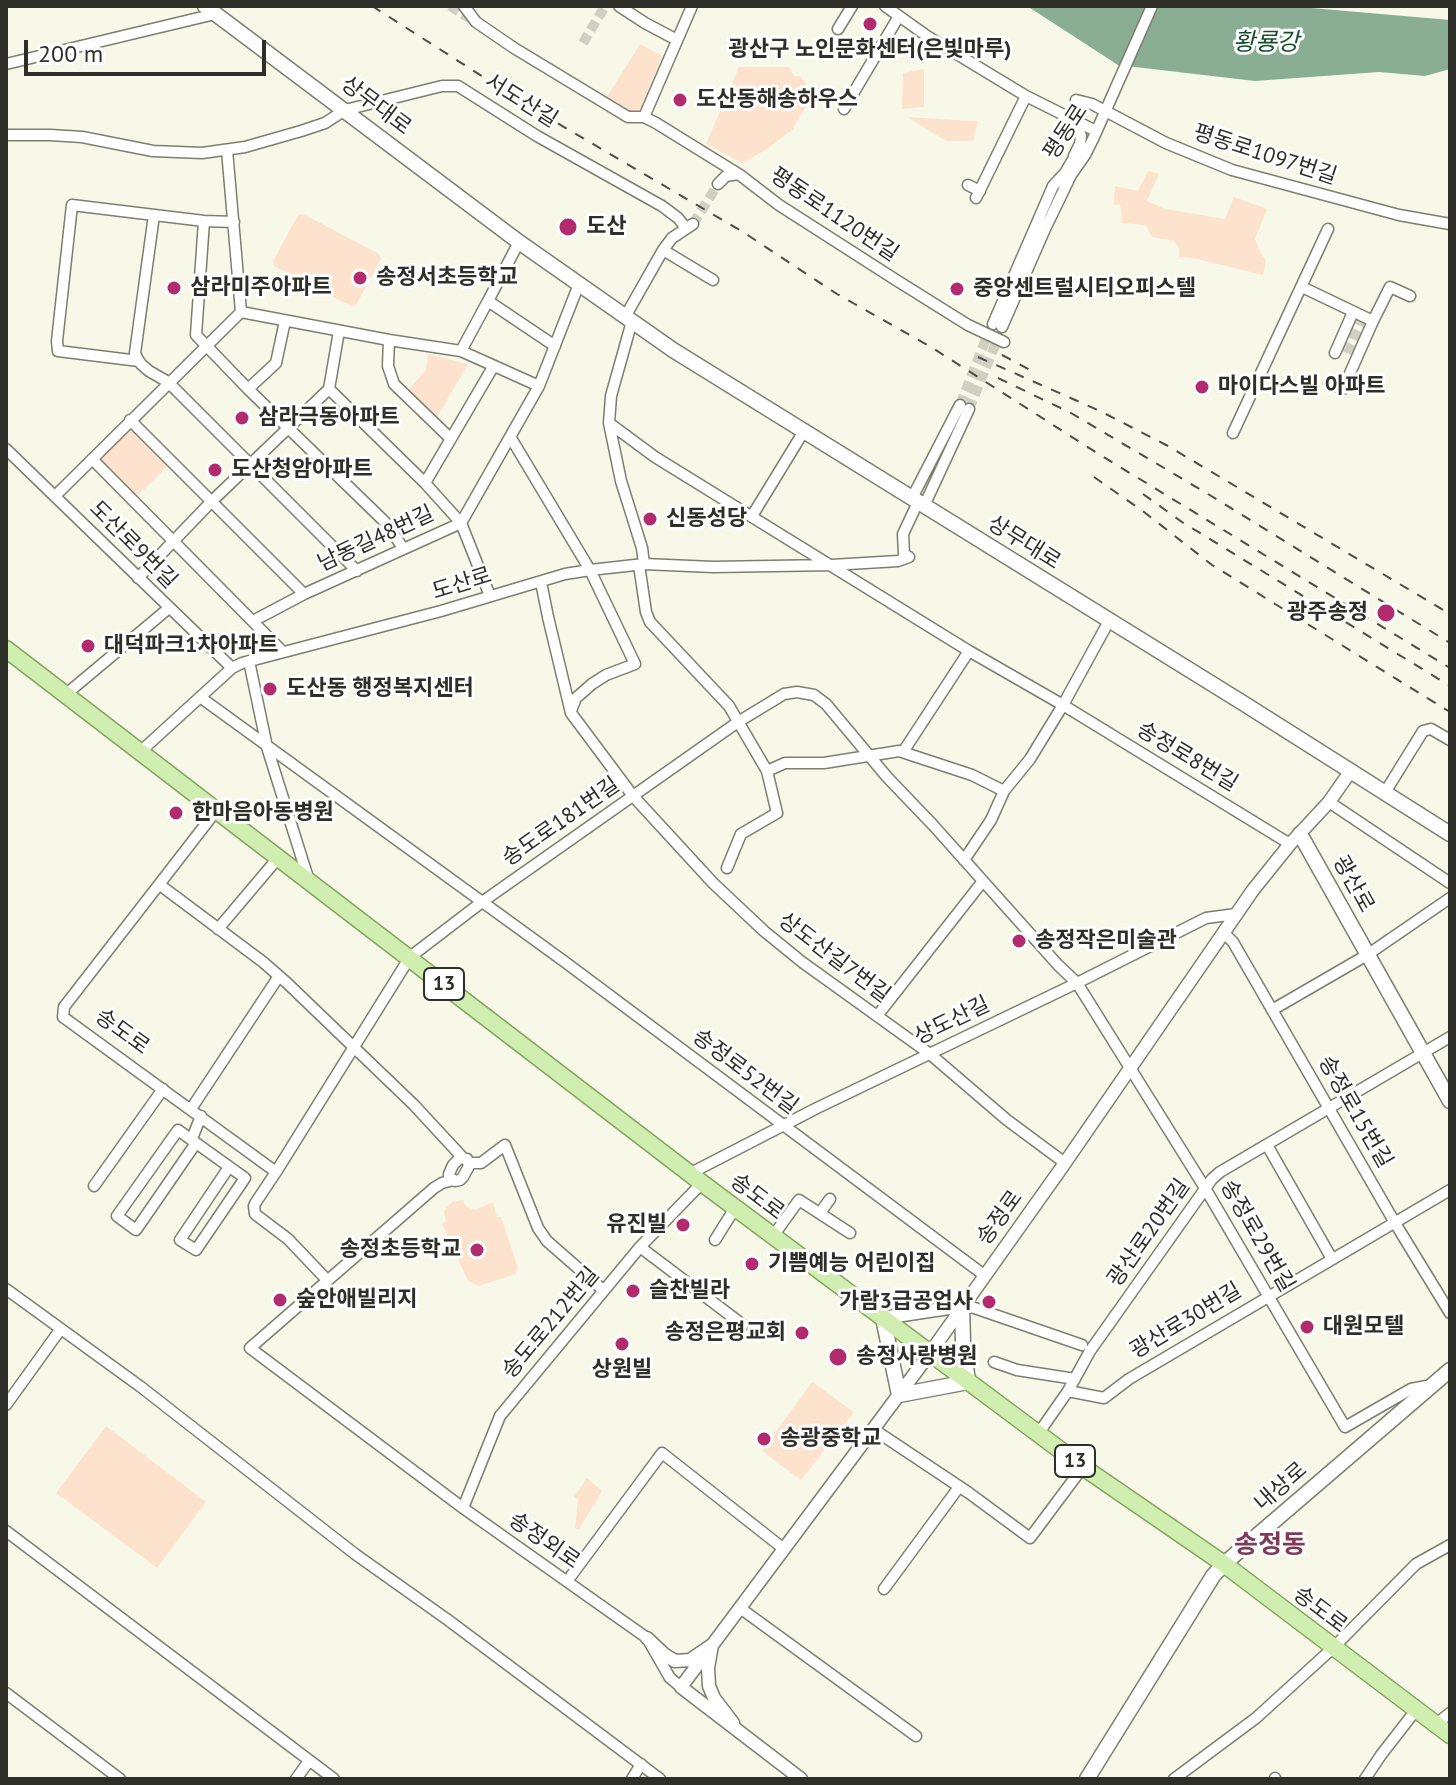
<!DOCTYPE html>
<html>
<head>
<meta charset="utf-8">
<style>
  body { margin:0 }
  #map { position:relative; width:1456px; height:1785px; overflow:hidden; background:#f7f8e8; font-family:"PT Sans",sans-serif }
  canvas { display:block }
  .frame { position:absolute; inset:0; border:8px solid #2f2f2a; pointer-events:none }
  .scale { position:absolute; left:24px; top:40px; width:242px; height:36px; box-sizing:border-box; border:4px solid #2f2f2a; border-top:0; padding-left:10px; font-size:24px; line-height:28px; white-space:nowrap; color:#2f2f2a; -webkit-text-stroke:6px #fff; paint-order:stroke }
</style>
</head>
<body>
<div id="map">
<canvas width="1456" height="1785"></canvas>
<div class="frame"></div>
<div class="scale">200 m</div>
</div>
<script>
const ctx = document.querySelector('canvas').getContext('2d');
ctx.lineJoin = 'round';
function fillPath(path, color) { ctx.fillStyle = color; ctx.fill(path, 'evenodd'); }
const toPath = rows => new Path2D(rows.map(r => 'M' + r).join(''));
function stroke(path, color, width, dash) { ctx.strokeStyle = color; ctx.lineWidth = width; ctx.lineCap = dash ? 'butt' : 'round'; ctx.setLineDash(dash || []); ctx.stroke(path); }
function write(font, color, halo, rows, align = 'center') {
  ctx.font = font + ' "PT Sans","Noto Sans KR",sans-serif'; ctx.lineWidth = 6; ctx.setLineDash([]); ctx.textBaseline = 'middle'; ctx.strokeStyle = halo; ctx.fillStyle = color; for (const [text, x, y, turn = 0] of rows) {
    ctx.save(); ctx.translate(x, y); ctx.rotate((+turn || 0) * Math.PI / 180); ctx.textAlign = isNaN(turn) ? turn : align; if (halo) ctx.strokeText(text, 0, 0); ctx.fillText(text, 0, 0); ctx.restore();
  }
}
fillPath(toPath([
  [640,44,662,56,639,112,632,114,607,97],
  [739,67,789,67,794,76,800,76,817,99,805,108,792,130,767,149,742,163,706,144],
  [924,69,924,107,902,109,903,73],
  [907,117,955,120,978,121,973,141,946,141],
  [1148,171,1159,174,1147,201,1165,209,1225,219,1234,197,1267,209,1255,239,1261,254,1266,260,1263,275,1193,258,1179,257,1179,248,1174,241,1152,237,1146,225,1122,223,1121,205,1114,205,1115,186,1138,191],
  [303,214,379,254,381,259,356,305,351,306,274,266,273,261,298,215],
  [428,354,468,364,436,419,406,392,426,370],
  [134,427,170,464,135,498,102,464,104,455],
  [463,1200,466,1207,475,1210,493,1202,497,1217,501,1217,518,1268,515,1274,479,1286,468,1281,442,1224,446,1221,444,1211,452,1202],
  [812,1382,854,1412,801,1480,762,1451],
  [106,1426,206,1502,157,1568,56,1493],
  [587,1478,602,1491,579,1529,575,1528,578,1500,574,1497]
]), '#fde3cd');
fillPath(toPath([
  [1027,6,1288,6,1450,20,1450,69,1425,76,1379,72,1255,81,1118,65]
]), '#8aae93');
stroke(toPath([
  [450,6,471,19],
  [583,43,605,6],
  [693,224,718,184],
  [1347,353,1363,317],
  [960,405,990,329],
  [969,409,1000,333]
]), '#cfd0c2', 10, [10, 5]);
const minor = toPath([
  [464,6,476,22,514,48,628,117,644,117,656,123,740,175,779,205,896,280,968,325,1004,342],
  [619,6,645,23,677,40],
  [885,6,927,36,1026,96,1096,131],
  [838,29,852,6],
  [6,64,215,14],
  [1076,100,1092,104,1166,143,1232,170,1399,215,1450,224],
  [844,109,899,16],
  [644,117,692,6],
  [1072,121,1077,125,1081,136,1080,144,1074,156],
  [6,135,50,135,82,137,153,151,202,153,245,147,301,131,325,123,345,110,442,86,458,86,537,136,662,206,678,218,686,228],
  [227,150,241,312],
  [718,184,726,176,738,174],
  [968,185,980,191],
  [976,198,1026,96],
  [154,215,135,353,137,358,141,364,149,371,168,382,357,571],
  [204,221,196,335,248,389,386,523,403,548],
  [519,242,488,301,555,346],
  [663,250,713,280],
  [1302,287,1373,321,1390,287,1410,296],
  [625,317,663,250,672,238,693,224],
  [632,321,611,396,609,423,621,481,642,548,644,564],
  [993,324,1053,186,1065,173,1072,161,1078,159,1080,154],
  [1002,327,1045,229,1071,175,1085,155,1093,139,1152,6],
  [389,340,388,366,394,384,451,439],
  [461,351,488,301],
  [1335,353,1353,312],
  [139,361,58,351,57,341,72,205,204,221,234,222],
  [1329,383,1343,389,1373,321],
  [248,389,276,363,285,321],
  [329,389,339,331],
  [130,420,304,594],
  [609,423,655,457,969,651,1063,705,1109,621],
  [1233,433,1328,229],
  [511,438,590,570,635,664,606,675,592,684,576,698,571,711],
  [6,449,232,668],
  [92,459,283,652],
  [425,483,493,367],
  [55,496,241,312,389,340,461,351,539,386],
  [912,498,960,405],
  [924,506,969,409],
  [752,516,804,431],
  [639,565,646,612,650,622,729,706,767,771,777,813,741,834,727,868],
  [138,578,212,501,329,389,425,483,461,523,490,596],
  [541,582,548,617,571,713,633,796,713,883,764,931,802,962,930,1054,1007,1120,1065,1163],
  [253,621,304,594,461,523,539,386,579,284],
  [249,661,267,747,309,881],
  [65,695,169,608],
  [200,697,565,962,984,1275],
  [140,752,232,668,242,663,441,611,565,574,590,570,644,564,713,567,832,565,898,561,909,557,904,554,903,534,918,502],
  [903,752,969,651],
  [767,771,785,763,824,763,899,751,972,775,1004,791,1030,759,1063,705,1290,844],
  [1384,794,1423,731,1431,729,1450,740],
  [1329,802,1450,883],
  [216,811,64,1007,63,1017,276,1172,410,957,482,902,738,722,784,694,797,692,814,695,826,704,887,777,933,825,1058,965,1077,983,1205,1188,1345,1427,1411,1389,1432,1385],
  [964,860,991,820,1004,791],
  [160,885,263,962,287,983,414,1105,463,1158],
  [218,929,278,858],
  [1224,933,1233,942,1395,1223,1450,1313],
  [1272,1010,1367,955,1450,898],
  [877,1016,983,881],
  [191,1109,279,976],
  [178,1130,196,1143,136,1230,117,1216,178,1130],
  [189,1138,193,1136,201,1116],
  [196,1143,245,1178,196,1250,180,1240,229,1167],
  [1267,1145,1332,1259],
  [460,1158,467,1159,469,1166,463,1177,460,1180,455,1181,449,1177,449,1174,453,1165,460,1158],
  [468,1163,481,1163,505,1145,538,1228,547,1241,603,1290],
  [276,1172,256,1202,254,1206,255,1214,288,1239,327,1280],
  [689,1174,817,1108,1077,983,1206,918,1236,914],
  [453,1180,442,1183,434,1188,250,1348,463,1508,647,1638,670,1678,681,1687],
  [94,1186,163,1089],
  [820,1213,830,1199],
  [773,1236,799,1200,850,1233],
  [715,1240,735,1208],
  [640,1247,743,1325],
  [6,1289,141,1387,355,1554,448,1620,660,1779],
  [963,1304,1082,1345],
  [994,1362,1017,1370,1075,1379],
  [1068,1391,1104,1398,1129,1379,1450,1190],
  [6,1405,60,1330],
  [873,1429,969,1493,1030,1538,1083,1467],
  [1038,1434,1068,1391,1090,1351,1212,1179,1220,1172,1450,1037],
  [463,1508,500,1416,640,1247,702,1183],
  [6,1531,334,1779],
  [571,1576,662,1453,784,1549],
  [884,1589,959,1487],
  [740,1608,916,1736],
  [6,1693,120,1779],
  [1436,1724,1450,1713],
  [296,1779,309,1761],
  [632,1779,641,1764],
  [1174,1779,1256,1718,1334,1647,1416,1564,1450,1545],
  [1275,1779,1275,1778],
  [1365,1779,1381,1755,1416,1710]
]);
const tertiary = toPath([
  [883,1318,962,1306],
  [647,1638,665,1655,675,1661,690,1660,712,1645,708,1668,709,1686,714,1698,733,1723],
  [801,1779,681,1687,930,1353,1060,1170,1253,890,1290,844,1329,802,1350,772]
]);
const secondary = toPath([
  [205,6,519,242,673,350,1243,703,1450,834],
  [1300,834,1450,1101],
  [883,1318,899,1395,968,1382,963,1342,962,1306],
  [1087,1779,1213,1576,1224,1564,1450,1370]
]);
const primary = toPath([
  [6,649,702,1183,1083,1467,1224,1564,1450,1735]
]);
stroke(minor, '#7e7e70', 13);
stroke(tertiary, '#7e7e70', 15);
stroke(secondary, '#7e7e70', 17);
stroke(primary, '#84a35f', 19);
stroke(minor, '#fff', 10);
stroke(tertiary, '#fff', 12);
stroke(secondary, '#fff', 14);
stroke(primary, '#d0eeb0', 16);
stroke(toPath([
  [372,6,535,110,743,232,837,294,931,347,1097,453,1450,668],
  [1002,355,1030,370],
  [978,357,1100,411,1168,446,1450,614],
  [998,378,1071,413,1208,494,1450,643],
  [1094,477,1144,512,1212,565,1450,712],
  [1143,494,1182,522,1450,686]
]), '#4d4d47', 2, [10, 10]);
for (const [x, y, r, color] of [
  [870,24,8,"#b22b6e"],
  [680,100,8,"#b22b6e"],
  [568,227,10,"#b22b6e"],
  [360,278,8,"#b22b6e"],
  [174,288,8,"#b22b6e"],
  [957,289,8,"#b22b6e"],
  [1202,387,8,"#b22b6e"],
  [242,418,8,"#b22b6e"],
  [215,470,8,"#b22b6e"],
  [650,519,8,"#b22b6e"],
  [1386,613,10,"#b22b6e"],
  [88,646,8,"#b22b6e"],
  [270,689,8,"#b22b6e"],
  [176,813,8,"#b22b6e"],
  [1019,941,8,"#b22b6e"],
  [683,1225,8,"#b22b6e"],
  [477,1250,8,"#b22b6e"],
  [752,1264,8,"#b22b6e"],
  [633,1291,8,"#b22b6e"],
  [280,1300,8,"#b22b6e"],
  [989,1302,8,"#b22b6e"],
  [1307,1327,8,"#b22b6e"],
  [802,1333,8,"#b22b6e"],
  [622,1344,8,"#b22b6e"],
  [838,1357,10,"#b22b6e"],
  [764,1439,8,"#b22b6e"]
]) { const dot = new Path2D(); dot.arc(x, y, r, 0, 2 * Math.PI); ctx.fillStyle = color; ctx.fill(dot); stroke(dot, '#fff', 3); }
for (const [x, y, w] of [
  [444,984,40],
  [1075,1461,40]
]) { const box = new Path2D(); box.roundRect(x - w / 2, y - 16, w, 32, 6); ctx.fillStyle = '#fff'; ctx.fill(box); stroke(box, '#2f2f2a', 2); }
write('bold 20px', '#2f2f2a', null, [
  ["13",444,984],
  ["13",1075,1461]
]);
write('bold 22px', '#2f2f2a', '#fff', [
  ["광산구 노인문화센터(은빛마루)",870,50,"center"],
  ["도산동해송하우스",696,100],
  ["도산",586,227],
  ["송정서초등학교",376,278],
  ["삼라미주아파트",190,288],
  ["중앙센트럴시티오피스텔",973,289],
  ["마이다스빌 아파트",1218,387],
  ["삼라극동아파트",258,418],
  ["도산청암아파트",231,470],
  ["신동성당",666,519],
  ["광주송정",1368,613,"right"],
  ["대덕파크1차아파트",104,646],
  ["도산동 행정복지센터",286,689],
  ["한마음아동병원",192,813],
  ["송정작은미술관",1035,941],
  ["유진빌",667,1225,"right"],
  ["송정초등학교",461,1250,"right"],
  ["기쁨예능 어린이집",768,1264],
  ["슬찬빌라",649,1291],
  ["숲안애빌리지",296,1300],
  ["가람3급공업사",973,1302,"right"],
  ["대원모텔",1323,1327],
  ["송정은평교회",786,1333,"right"],
  ["송정사랑병원",856,1357],
  ["상원빌",622,1370,"center"],
  ["송광중학교",780,1439]
], 'left');
write('22px', '#2f2f2a', '#fff', [
  ["서도산길",521,101,32],
  ["상무대로",376,106,37],
  ["평동로",1066,132,-57],
  ["평동로1097번길",1265,155,18],
  ["평동로1120번길",834,215,34],
  ["남동길48번길",376,539,-25],
  ["상무대로",1024,543,32],
  ["도산로9번길",133,545,45],
  ["도산로",462,584,-17],
  ["송정로8번길",1187,757,31],
  ["송도로181번길",561,822,-35],
  ["광산로",1353,884,61],
  ["상도산길7번길",834,958,37],
  ["상도산길",952,1021,-26],
  ["송도로",122,1032,36],
  ["송정로52번길",745,1072,37],
  ["송정로15번길",1355,1112,60],
  ["송도로",757,1197,37],
  ["송정로",1000,1218,-54],
  ["광산로20번길",1149,1233,-55],
  ["송정로29번길",1257,1236,60],
  ["광산로30번길",1186,1321,-31],
  ["송도로212번길",551,1323,-50],
  ["내상로",1281,1487,-41],
  ["송정외로",544,1541,35],
  ["송도로",1320,1610,37]
]);
write('italic 24px', '#164e2b', '#fff', [
  ["황룡강",1266,43]
]);
write('bold 26px', '#7f3b58', '#fff', [
  ["송정동",1270,1546]
]);
</script>
</body>
</html>
